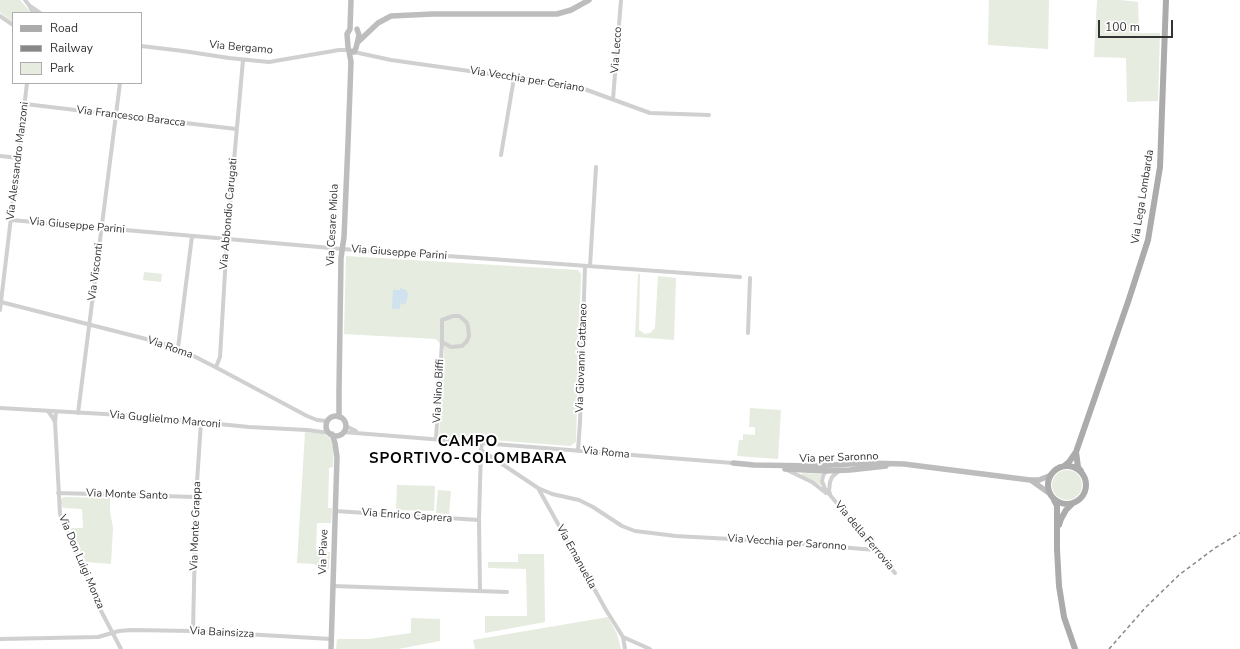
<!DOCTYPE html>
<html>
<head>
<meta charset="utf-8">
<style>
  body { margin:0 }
  #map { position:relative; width:1240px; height:649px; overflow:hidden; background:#fff; font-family:"Nunito Sans",sans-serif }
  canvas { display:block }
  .legend { position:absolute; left:12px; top:12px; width:130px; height:72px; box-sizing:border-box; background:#fff; border:1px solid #adadad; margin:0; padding:5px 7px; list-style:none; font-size:12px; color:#333 }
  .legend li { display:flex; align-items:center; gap:8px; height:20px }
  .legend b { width:20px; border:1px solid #adadad }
  .scale { position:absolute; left:1098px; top:20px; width:75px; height:18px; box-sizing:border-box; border:2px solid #333; border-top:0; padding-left:5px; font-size:12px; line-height:14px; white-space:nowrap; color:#333; -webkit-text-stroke:3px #fff; paint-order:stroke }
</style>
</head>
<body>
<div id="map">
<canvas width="1240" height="649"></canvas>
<ul class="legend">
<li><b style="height:5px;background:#ababab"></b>Road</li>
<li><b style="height:5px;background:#888"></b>Railway</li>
<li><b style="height:11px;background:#e6ecdf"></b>Park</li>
</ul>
<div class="scale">100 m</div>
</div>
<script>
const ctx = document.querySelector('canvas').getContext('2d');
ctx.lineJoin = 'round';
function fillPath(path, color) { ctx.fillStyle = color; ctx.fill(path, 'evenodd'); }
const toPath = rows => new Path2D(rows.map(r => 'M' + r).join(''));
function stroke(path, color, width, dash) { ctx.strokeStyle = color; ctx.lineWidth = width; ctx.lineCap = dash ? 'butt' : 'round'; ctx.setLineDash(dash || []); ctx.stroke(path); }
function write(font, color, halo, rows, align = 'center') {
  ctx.font = font + ' "Nunito Sans",sans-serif'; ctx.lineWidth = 4; ctx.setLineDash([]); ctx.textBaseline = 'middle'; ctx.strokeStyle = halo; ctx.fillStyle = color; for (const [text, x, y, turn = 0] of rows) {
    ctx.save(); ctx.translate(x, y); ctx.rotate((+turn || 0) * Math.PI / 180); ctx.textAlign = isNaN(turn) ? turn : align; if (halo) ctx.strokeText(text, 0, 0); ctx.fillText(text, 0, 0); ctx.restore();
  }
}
fillPath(toPath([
  [0,0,20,0,28,9,30,13,13,13,13,22,2,14,0,12],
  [989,0,1049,0,1048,49,988,45],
  [1097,0,1120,0,1138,2,1139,33,1160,33,1158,101,1127,102,1126,58,1094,57],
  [346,256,578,270,581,274,576,442,570,446,439,436,444,349,436,339,344,334],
  [144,272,162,274,161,282,143,280],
  [638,274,640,274,639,330,645,334,650,333,655,328,658,276,676,278,674,340,635,337],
  [750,408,781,410,778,459,737,456,739,440,743,440,743,434,755,435,755,427,749,427],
  [305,432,323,434,329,437,332,442,334,448,333,467,329,468,328,508,332,508,331,523,317,523,316,551,330,552,329,569,320,569,314,564,297,563],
  '1052 485a15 15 0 1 1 30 0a15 15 0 1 1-30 0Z',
  [803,473,821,474,820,480,822,486,801,475],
  [397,485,435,486,434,511,396,510],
  [438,490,451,491,449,514,436,513],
  [63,497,110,498,110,511,113,528,111,564,85,562,70,528,83,528,82,509,63,508,60,501],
  [518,554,544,554,545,622,485,633,485,616,527,616,526,569,488,568,488,562,518,562],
  [608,617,617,634,621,649,475,649,473,640],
  [411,618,440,619,440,641,398,649,336,649,337,639,369,639,411,633]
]), '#e6ecdf');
fillPath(toPath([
  [400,288,406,290,409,296,408,296,406,303,401,305,400,299,400,309,392,309,393,290,400,290]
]), '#cfe2ee');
stroke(toPath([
  [25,0,29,5,33,13],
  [30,6,40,13],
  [0,16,13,25],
  [141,46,183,51,229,58,269,62,339,50,349,50],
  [354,52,391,60,576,86,650,113,709,115],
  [613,99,621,0],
  [25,104,236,129],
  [501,155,514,78],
  [0,156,19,158],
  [11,220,342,249,477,258,740,277],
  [590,266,596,167],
  [1,302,150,340,178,348,219,369,307,416,317,420,327,421],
  [0,310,27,83],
  [453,316,459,316,463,319,467,323,468,327,469,336,467,341,462,346,451,347,442,342,442,320,453,316],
  [748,333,750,278],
  [178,348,192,236],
  [216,367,220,357,227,239,243,60],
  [0,408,139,416,249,427,307,430,330,433],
  [48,411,53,418,55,422],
  [56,412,55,422,60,514,99,607,121,649],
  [78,413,120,83],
  [346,426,356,431],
  [343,432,733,463],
  [436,439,442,342],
  [482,443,481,450,538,488,552,494,579,500,593,507,622,526,635,531,676,536,767,541,875,550],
  [578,451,580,422,585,266],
  [827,469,823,476,822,481,825,489,895,573],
  [787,470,812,482,826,493],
  [538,488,606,610,623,637,625,649],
  [58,493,196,497],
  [830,494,829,491,830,482,832,477,840,470],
  [335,511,479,520],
  [333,586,507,592],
  [480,591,479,520,481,450],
  [193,631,196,497,201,422],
  [623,637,650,649],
  [0,639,98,637,119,631,131,630,193,631,331,639]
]), '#d0d0d0', 4);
stroke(toPath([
  [351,0,350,29,347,34,348,47,349,51,354,52,356,48,359,35,357,29],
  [358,42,378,23,391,16,433,14,557,14,571,10,589,0],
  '326 426a10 10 0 1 1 20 0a10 10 0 1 1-20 0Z',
  [339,417,339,390,341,258,344,237,348,143,351,62,349,51],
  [733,463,754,465,815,466,868,463,904,464,1030,480,1039,480,1049,476],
  [785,469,826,471,850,470,886,466],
  [1032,481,1049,493],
  [331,649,337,457,335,443,332,434]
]), '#bdbdbd', 5.5);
stroke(toPath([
  [1076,452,1078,467,1081,471],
  '1048 485a19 19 0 1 1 38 0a19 19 0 1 1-38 0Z',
  [1064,466,1069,462,1076,452,1129,299,1148,240,1160,167,1166,0],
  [1054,500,1057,506,1057,549,1059,586,1064,617,1075,649],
  [1059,525,1061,519,1066,510,1073,503]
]), '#ababab', 6);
stroke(toPath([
  [1109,649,1145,608,1179,575,1215,548,1240,533]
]), '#888', 1.5, [4, 3]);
write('11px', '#333', '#fff', [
  ["Via Bergamo",241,48,5],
  ["Via Lecco",617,50,-86],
  ["Via Vecchia per Ceriano",527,80,9],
  ["Via Francesco Baracca",131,117,7],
  ["Via Alessandro Manzoni",18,161,-83],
  ["Via Lega Lombarda",1143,197,-81],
  ["Via Abbondio Carugati",229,214,-85],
  ["Via Cesare Miola",333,225,-87],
  ["Via Giuseppe Parini",77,226,5],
  ["Via Giuseppe Parini",399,253,4],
  ["Via Visconti",96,272,-83],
  ["Via Roma",170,348,19],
  ["Via Giovanni Cattaneo",582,358,-88],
  ["Via Nino Biffi",439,391,-87],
  ["Via Guglielmo Marconi",165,420,5],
  ["Via Roma",606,453,5],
  ["Via per Saronno",839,458,-2],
  ["Via Monte Santo",127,495,2],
  ["Via Enrico Caprera",407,516,4],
  ["Via Monte Grappa",196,526,-88],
  ["Via della Ferrovia",864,536,50],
  ["Via Vecchia per Saronno",787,543,4],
  ["Via Piave",324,552,-88],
  ["Via Emanuella",576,557,61],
  ["Via Don Luigi Monza",81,562,67],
  ["Via Bainsizza",222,633,3]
]);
ctx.letterSpacing = '1px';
write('bold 15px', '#000', '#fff', [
  ["CAMPO",468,442],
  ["SPORTIVO-COLOMBARA",468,459]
]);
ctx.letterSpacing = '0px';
</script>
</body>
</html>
